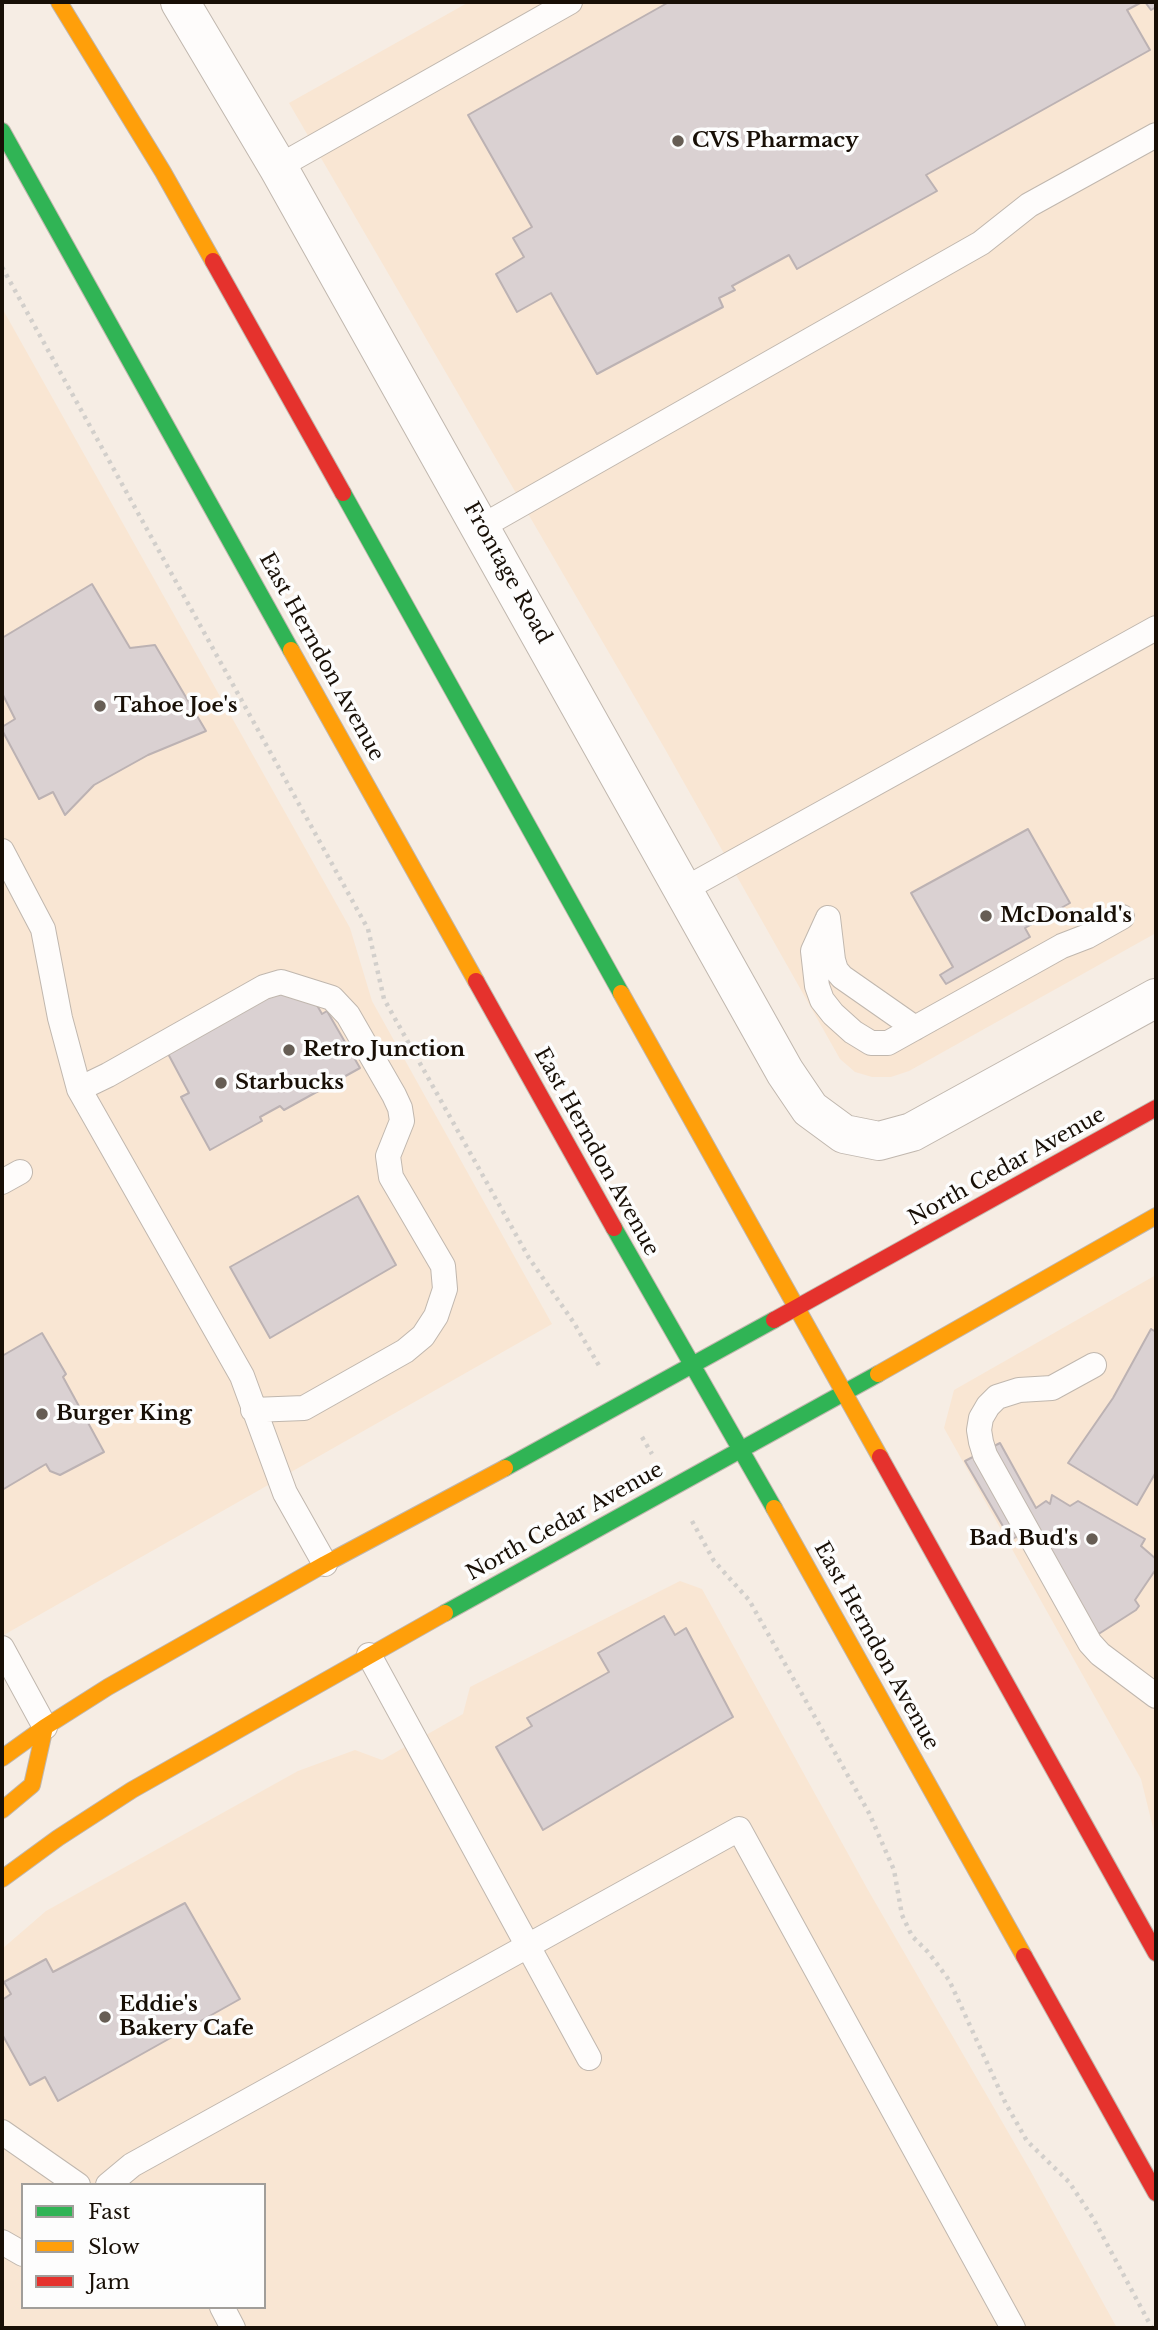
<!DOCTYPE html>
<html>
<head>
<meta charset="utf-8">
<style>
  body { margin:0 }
  #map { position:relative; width:1158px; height:2330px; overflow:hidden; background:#f6ede4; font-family:"Libre Baskerville",serif }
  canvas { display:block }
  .frame { position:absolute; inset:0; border:4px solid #180f06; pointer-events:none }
  .legend { position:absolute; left:21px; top:2183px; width:245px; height:126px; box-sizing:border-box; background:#fdfdfd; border:2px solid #a19e9a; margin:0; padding:9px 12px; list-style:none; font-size:21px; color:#180f06 }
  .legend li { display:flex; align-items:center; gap:14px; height:35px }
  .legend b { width:35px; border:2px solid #a19e9a }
</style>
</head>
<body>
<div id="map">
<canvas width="1158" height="2330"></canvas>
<div class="frame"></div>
<ul class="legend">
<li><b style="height:9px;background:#30b455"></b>Fast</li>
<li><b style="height:9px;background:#ff9f0a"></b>Slow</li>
<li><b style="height:9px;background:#e5322d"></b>Jam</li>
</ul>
</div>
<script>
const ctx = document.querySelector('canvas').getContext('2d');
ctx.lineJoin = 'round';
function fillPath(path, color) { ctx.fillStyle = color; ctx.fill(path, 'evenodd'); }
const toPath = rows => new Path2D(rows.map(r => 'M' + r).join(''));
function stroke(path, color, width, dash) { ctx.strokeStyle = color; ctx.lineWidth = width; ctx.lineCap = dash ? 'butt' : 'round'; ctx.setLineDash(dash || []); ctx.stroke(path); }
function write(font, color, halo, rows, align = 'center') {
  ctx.font = font + ' "Libre Baskerville",serif'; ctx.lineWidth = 7; ctx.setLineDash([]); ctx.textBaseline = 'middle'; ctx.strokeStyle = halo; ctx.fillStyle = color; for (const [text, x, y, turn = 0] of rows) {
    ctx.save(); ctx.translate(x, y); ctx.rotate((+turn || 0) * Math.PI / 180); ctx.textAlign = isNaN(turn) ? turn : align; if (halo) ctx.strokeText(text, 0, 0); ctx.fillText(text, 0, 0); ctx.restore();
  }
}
fillPath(toPath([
  [469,2,1156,2,1156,933,909,1071,891,1077,872,1077,855,1072,840,1059,665,749,289,103],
  [2,308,350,928,372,1001,552,1324,2,1636],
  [1156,1275,1156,1840,1141,1779,944,1428,954,1390],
  [680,1581,702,1589,868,1890,1030,2170,1117,2328,2,2328,2,1949,46,1911,298,1771,355,1750,382,1760,463,1714,470,1687],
  [23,2185,264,2185,264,2307,23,2307]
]), '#f9e6d3');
const building = toPath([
  [669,2,1142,2,1127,10,1150,50,926,175,937,191,797,269,789,255,732,286,735,290,719,298,723,307,597,374,551,293,517,312,496,274,524,257,513,238,532,227,468,115,669,2],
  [1145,2,1156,2,1156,7,1151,10,1145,2],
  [92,584,130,648,155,645,206,731,148,755,94,785,65,815,53,792,39,799,2,730,2,727,15,719,2,693,2,638,92,584],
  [1028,829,1070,903,1025,928,1030,937,946,984,940,975,953,967,911,893,1028,829],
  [273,990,314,1000,322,1014,327,1011,360,1068,284,1110,280,1106,260,1117,262,1121,210,1150,181,1097,189,1093,166,1050,273,990],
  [358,1196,396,1265,270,1338,230,1267,358,1196],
  [1151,1329,1156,1332,1156,1472,1137,1505,1068,1463,1113,1398,1151,1329],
  [42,1333,66,1374,63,1377,104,1452,60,1475,50,1471,46,1464,2,1490,2,1356,42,1333],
  [1000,1443,1036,1508,1046,1501,1050,1504,1052,1495,1070,1506,1078,1501,1145,1539,1141,1546,1156,1559,1156,1569,1135,1600,1139,1606,1136,1610,1097,1635,1033,1527,1011,1540,965,1461,1000,1443],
  [664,1616,675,1635,686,1628,733,1717,543,1830,496,1747,532,1726,527,1718,609,1672,598,1653,664,1616],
  [185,1903,240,1999,58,2101,45,2077,30,2085,2,2034,2,2000,11,1994,4,1982,46,1959,53,1972,185,1903]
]);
fillPath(building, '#dad1d2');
stroke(building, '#bcb2b3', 2);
const lane = toPath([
  [278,167,570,2],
  [481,527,981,243,1029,205,1156,135],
  [2,851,43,929,60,1018,79,1089,242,1376,285,1493,325,1564],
  [683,890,1156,628],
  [828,918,813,951,817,986,822,1000,833,1014,853,1032,871,1043,888,1043,1062,946,1088,936,1122,917],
  [828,918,833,960,836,970,842,977,915,1028],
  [79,1089,108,1075,264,987,281,982,332,998,348,1015,394,1095,400,1108,402,1121,388,1156,391,1177,443,1266,445,1289,436,1316,423,1336,405,1351,304,1408,253,1410],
  [2,1182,20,1172],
  [1094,1365,1052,1388,1019,1390,997,1397,988,1406,981,1418,979,1430,981,1442,985,1455,1090,1643,1100,1654,1156,1696],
  [2,1648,45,1727],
  [369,1655,589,2058],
  [2,2132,78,2185],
  [108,2185,132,2165,739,1829,1013,2328],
  [2,2242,23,2254],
  [222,2307,233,2328]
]);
const street = toPath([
  [180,2,278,167,785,1072,810,1109,844,1134,879,1141,912,1132,1156,998]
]);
const fast = toPath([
  [2,131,291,650],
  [343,493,621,993],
  [614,1228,774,1508],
  [505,1468,774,1320],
  [445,1613,878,1374]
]);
const slow = toPath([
  [59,2,163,172,213,261],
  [291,650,476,981],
  [621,993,880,1457],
  [878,1374,1156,1216],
  [774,1508,1024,1956],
  [2,1758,45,1727,108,1687,325,1564,505,1468],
  [2,1810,32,1785,45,1727],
  [2,1879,58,1838,132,1790,445,1613]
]);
const jam = toPath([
  [213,261,343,493],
  [476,981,614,1228],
  [774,1320,1156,1108],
  [880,1457,1156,1953],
  [1024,1956,1156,2193]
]);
stroke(lane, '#c0b7ae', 26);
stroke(street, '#c0b7ae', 40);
stroke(fast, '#c0b7ae', 18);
stroke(slow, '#c0b7ae', 18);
stroke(jam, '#c0b7ae', 18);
stroke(toPath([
  [2,267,368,929,384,999,529,1258,574,1323,601,1369],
  [642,1437,652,1454],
  [692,1521,714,1561,749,1600,869,1813,894,1870,902,1915,912,1936,928,1952,949,1980,1006,2104,1027,2141,1069,2182,1093,2218,1152,2328]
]), '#d2cfcb', 4.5, [3.5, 5]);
stroke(lane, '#fefcfb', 24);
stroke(street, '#fefcfb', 38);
stroke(fast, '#30b455', 16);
stroke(slow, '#ff9f0a', 16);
stroke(jam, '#e5322d', 16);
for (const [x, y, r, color] of [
  [678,141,7,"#665d54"],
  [100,706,7,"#665d54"],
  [986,916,7,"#665d54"],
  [289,1050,7,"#665d54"],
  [221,1083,7,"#665d54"],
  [42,1414,7,"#665d54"],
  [1092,1539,7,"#665d54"],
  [105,2017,7,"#665d54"]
]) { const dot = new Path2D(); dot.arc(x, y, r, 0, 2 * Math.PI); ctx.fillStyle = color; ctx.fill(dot); stroke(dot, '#fdfdfd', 2.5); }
write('bold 21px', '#180f06', '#fdfdfd', [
  ["CVS Pharmacy",692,141],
  ["Tahoe Joe's",114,706],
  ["McDonald's",1000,916],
  ["Retro Junction",303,1050],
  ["Starbucks",235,1083],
  ["Burger King",56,1414],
  ["Bad Bud's",1078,1539,"right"],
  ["Eddie's",119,2005],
  ["Bakery Cafe",119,2029]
], 'left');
write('21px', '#180f06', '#fdfdfd', [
  ["Frontage Road",507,573,61],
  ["East Herndon Avenue",321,657,61],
  ["East Herndon Avenue",596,1152,61],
  ["North Cedar Avenue",1007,1167,-29],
  ["North Cedar Avenue",565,1522,-29],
  ["East Herndon Avenue",876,1646,61]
]);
</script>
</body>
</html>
